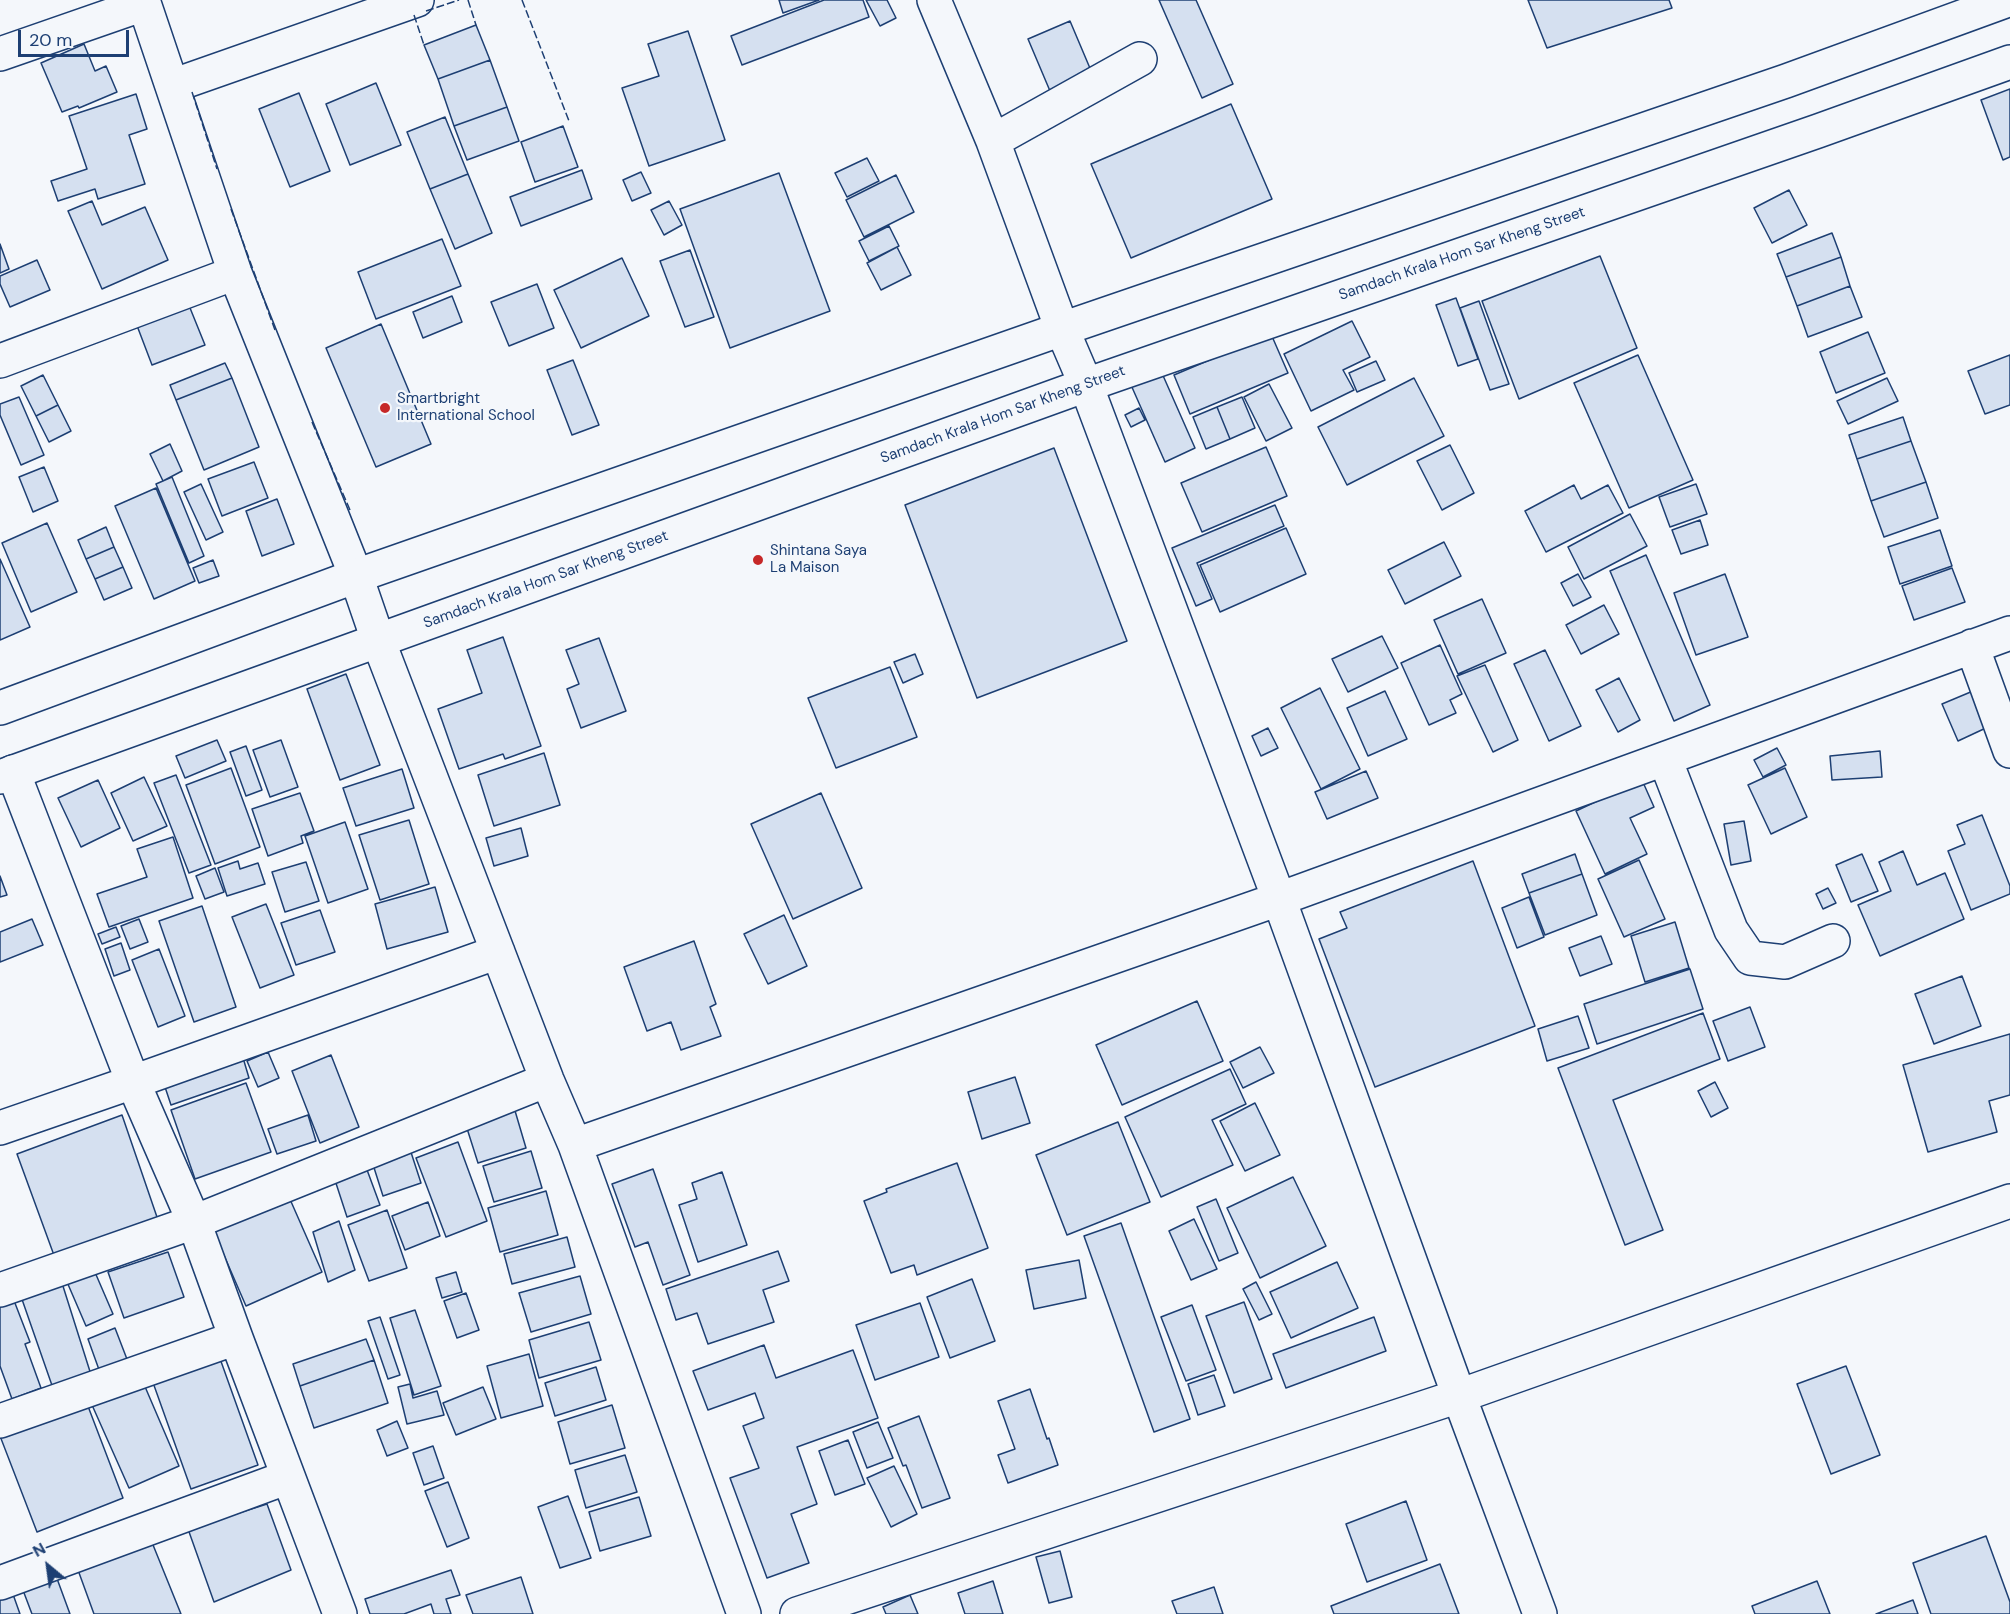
<!DOCTYPE html>
<html>
<head>
<meta charset="utf-8">
<style>
  body { margin:0 }
  #map { position:relative; width:2010px; height:1614px; overflow:hidden; background:#f4f7fb; font-family:"DM Sans",sans-serif }
  canvas { display:block }
  .north { position:absolute; left:18px; top:1536px; width:60px; height:60px; -webkit-text-stroke:4px #f4f7fb; paint-order:stroke; rotate:331deg; font-size:16px; font-weight:700; line-height:24px; text-align:center; color:#1d3f73 }
  .north::after { content:''; display:block; margin:auto; width:21px; height:27px; background:#1d3f73; clip-path:polygon(50% 0,100% 100%,50% 72%,0 100%) }
  .scale { position:absolute; left:18px; top:30px; width:111px; height:27px; box-sizing:border-box; border:3px solid #1d3f73; border-top:0; padding-left:8px; font-size:18px; line-height:21px; white-space:nowrap; color:#1d3f73; -webkit-text-stroke:4px #f4f7fb; paint-order:stroke }
</style>
</head>
<body>
<div id="map">
<canvas width="2010" height="1614"></canvas>
<div class="north">N</div>
<div class="scale">20 m</div>
</div>
<script>
const ctx = document.querySelector('canvas').getContext('2d');
ctx.lineJoin = 'round';
function fillPath(path, color) { ctx.fillStyle = color; ctx.fill(path, 'evenodd'); }
const toPath = rows => new Path2D(rows.map(r => 'M' + r).join(''));
function stroke(path, color, width, dash) { ctx.strokeStyle = color; ctx.lineWidth = width; ctx.lineCap = dash ? 'butt' : 'round'; ctx.setLineDash(dash || []); ctx.stroke(path); }
function write(font, color, halo, rows, align = 'center') {
  ctx.font = font + ' "DM Sans",sans-serif'; ctx.lineWidth = 4.5; ctx.setLineDash([]); ctx.textBaseline = 'middle'; ctx.strokeStyle = halo; ctx.fillStyle = color; for (const [text, x, y, turn = 0] of rows) {
    ctx.save(); ctx.translate(x, y); ctx.rotate((+turn || 0) * Math.PI / 180); ctx.textAlign = isNaN(turn) ? turn : align; if (halo) ctx.strokeText(text, 0, 0); ctx.fillText(text, 0, 0); ctx.restore();
  }
}
const building = toPath([
  [779,0,819,0,783,13,779,0],
  [824,0,863,0,869,17,742,65,731,36,824,0],
  [866,0,887,0,896,18,880,26,866,0],
  [1159,0,1196,0,1233,84,1202,98,1159,0],
  [1528,0,1669,0,1672,8,1547,48,1528,0],
  [1070,21,1092,73,1050,91,1028,39,1070,21],
  [476,25,490,60,438,79,424,45,476,25],
  [688,31,725,140,649,166,622,88,659,76,648,44,688,31],
  [84,44,95,71,106,66,117,92,79,108,78,106,62,112,41,63,84,44],
  [490,60,507,107,454,126,438,79,490,60],
  [376,83,401,145,350,165,326,104,376,83],
  [2010,89,2010,157,2003,160,1981,100,2010,89],
  [299,93,330,171,290,187,259,109,299,93],
  [136,94,147,129,129,135,145,184,98,199,95,189,58,201,51,181,87,169,69,116,136,94],
  [1231,104,1272,199,1131,258,1091,164,1231,104],
  [507,107,519,141,467,160,454,126,507,107],
  [445,117,468,174,430,189,407,132,445,117],
  [563,126,578,167,535,182,521,142,563,126],
  [867,158,879,181,847,197,835,173,867,158],
  [582,170,592,199,521,226,510,197,582,170],
  [641,172,651,193,632,201,623,180,641,172],
  [779,173,830,311,730,348,680,209,779,173],
  [468,174,492,233,455,249,430,189,468,174],
  [896,175,914,212,864,237,846,200,896,175],
  [1789,190,1807,225,1772,243,1754,208,1789,190],
  [92,201,102,225,145,207,168,260,102,289,68,211,92,201],
  [669,201,682,225,664,235,651,210,669,201],
  [889,226,899,246,869,261,859,241,889,226],
  [1832,233,1841,257,1786,277,1777,254,1832,233],
  [442,239,461,286,376,319,358,272,442,239],
  [0,244,9,269,0,273,0,244],
  [897,247,911,275,881,290,867,263,897,247],
  [690,250,714,317,685,327,660,261,690,250],
  [1600,256,1637,348,1519,399,1482,301,1600,256],
  [1841,257,1850,286,1797,306,1786,277,1841,257],
  [622,258,649,316,581,348,554,290,622,258],
  [37,260,50,290,10,307,0,284,0,276,37,260],
  [537,284,554,328,509,346,491,302,537,284],
  [1850,286,1862,317,1808,337,1797,306,1850,286],
  [452,296,462,322,423,338,413,312,452,296],
  [1456,298,1478,359,1458,366,1436,305,1456,298],
  [1479,301,1509,384,1490,390,1460,308,1479,301],
  [188,303,205,345,152,365,136,323,188,303],
  [1352,321,1370,357,1343,370,1354,390,1311,411,1284,354,1352,321],
  [381,324,431,444,376,467,326,348,381,324],
  [1868,332,1885,373,1836,393,1820,352,1868,332],
  [1271,334,1288,373,1190,414,1174,375,1271,334],
  [1638,355,1693,480,1629,508,1574,383,1638,355],
  [2010,355,2010,405,1985,414,1968,371,2010,355],
  [573,360,599,425,572,435,547,370,573,360],
  [1376,361,1385,380,1357,392,1349,373,1376,361],
  [225,363,232,378,176,400,170,385,225,363],
  [1161,371,1195,448,1165,462,1131,385,1161,371],
  [43,375,58,405,36,416,21,386,43,375],
  [232,378,259,447,204,470,176,400,232,378],
  [1414,378,1444,436,1347,485,1318,427,1414,378],
  [1887,378,1898,401,1848,424,1837,401,1887,378],
  [1269,384,1292,428,1266,441,1244,397,1269,384],
  [19,397,44,455,21,465,0,415,0,404,19,397],
  [1242,397,1255,428,1230,439,1217,407,1242,397],
  [58,405,71,431,49,442,36,416,58,405],
  [1217,407,1230,439,1206,449,1193,417,1217,407],
  [1139,408,1145,420,1131,427,1125,415,1139,408],
  [1903,417,1911,441,1857,459,1849,435,1903,417],
  [1911,441,1926,482,1871,501,1857,459,1911,441],
  [170,444,182,471,163,481,150,454,170,444],
  [1450,445,1474,493,1442,510,1417,461,1450,445],
  [1266,447,1287,496,1202,532,1181,483,1266,447],
  [1054,448,1127,641,977,698,905,505,1054,448],
  [254,462,268,498,222,516,208,479,254,462],
  [44,467,58,501,33,512,19,477,44,467],
  [172,477,204,556,189,563,156,484,172,477],
  [1926,482,1938,518,1884,537,1871,501,1926,482],
  [201,484,223,532,206,540,184,492,201,484],
  [1696,484,1707,514,1670,527,1659,497,1696,484],
  [1574,485,1581,499,1608,485,1623,513,1546,552,1525,511,1574,485],
  [156,488,195,581,154,599,115,506,156,488],
  [277,499,294,544,262,556,246,511,277,499],
  [1275,505,1284,526,1197,563,1212,599,1196,606,1172,548,1275,505],
  [1630,514,1647,546,1584,579,1568,547,1630,514],
  [1700,520,1708,545,1681,554,1672,530,1700,520],
  [47,523,77,592,31,612,2,543,47,523],
  [106,527,114,547,86,559,78,540,106,527],
  [1286,528,1306,574,1220,612,1200,565,1286,528],
  [1940,530,1952,566,1900,584,1888,547,1940,530],
  [1444,542,1461,576,1405,604,1388,570,1444,542],
  [114,547,123,567,95,579,86,559,114,547],
  [1646,555,1710,705,1674,721,1610,571,1646,555],
  [0,559,30,627,0,640,0,559],
  [213,560,219,576,199,583,193,568,213,560],
  [123,567,132,588,104,600,95,579,123,567],
  [1952,568,1965,602,1914,620,1902,586,1952,568],
  [1578,574,1591,597,1573,606,1561,583,1578,574],
  [1725,574,1748,637,1696,655,1674,593,1725,574],
  [1482,599,1506,653,1458,674,1434,620,1482,599],
  [1604,605,1619,634,1581,654,1566,625,1604,605],
  [1382,636,1398,668,1348,692,1332,659,1382,636],
  [503,637,541,746,505,759,503,754,459,769,438,709,482,693,467,650,503,637],
  [599,638,626,711,581,728,567,689,579,684,566,650,599,638],
  [1440,645,1462,694,1450,700,1456,713,1429,725,1401,663,1440,645],
  [1545,650,1581,726,1549,741,1514,664,1545,650],
  [915,654,923,674,903,683,894,662,915,654],
  [1485,665,1518,740,1493,752,1457,676,1485,665],
  [890,667,917,737,836,768,808,698,890,667],
  [346,674,380,765,340,780,307,689,346,674],
  [1619,678,1640,720,1618,732,1596,690,1619,678],
  [1320,688,1360,769,1321,789,1281,708,1320,688],
  [1385,691,1407,739,1368,756,1347,708,1385,691],
  [1973,691,1988,727,1958,741,1942,704,1973,691],
  [1268,728,1278,748,1261,756,1252,736,1268,728],
  [217,740,226,761,185,778,176,756,217,740],
  [281,740,298,787,270,797,253,750,281,740],
  [246,746,262,790,246,796,230,752,246,746],
  [1777,748,1786,765,1763,777,1754,760,1777,748],
  [1880,751,1882,777,1832,780,1830,756,1880,751],
  [544,753,560,805,494,826,478,775,544,753],
  [231,768,260,847,215,864,186,785,231,768],
  [1785,768,1807,817,1771,834,1748,785,1785,768],
  [402,769,414,808,356,826,343,788,402,769],
  [1366,771,1378,798,1327,819,1315,792,1366,771],
  [176,775,211,865,189,873,154,783,176,775],
  [144,777,167,826,133,841,111,793,144,777],
  [98,780,120,828,81,847,58,798,98,780],
  [1642,780,1654,807,1630,818,1647,854,1605,874,1576,811,1642,780],
  [300,793,314,831,301,836,303,843,268,856,252,809,300,793],
  [821,793,862,888,793,919,751,824,821,793],
  [1982,815,2010,886,2010,894,1971,910,1948,851,1965,844,1957,825,1982,815],
  [409,820,429,884,380,900,359,835,409,820],
  [1744,821,1751,861,1731,865,1724,824,1744,821],
  [345,822,368,889,328,903,305,836,345,822],
  [521,828,528,856,494,866,486,838,521,828],
  [173,837,193,898,109,927,97,894,147,877,137,849,173,837],
  [1903,851,1917,885,1945,873,1964,919,1880,956,1858,905,1891,891,1879,862,1903,851],
  [1575,854,1582,874,1529,893,1522,874,1575,854],
  [1862,854,1878,891,1851,902,1836,865,1862,854],
  [1639,860,1665,919,1624,937,1598,879,1639,860],
  [238,861,240,869,258,863,265,884,227,896,218,868,238,861],
  [1473,861,1535,1026,1375,1087,1319,939,1347,928,1340,912,1473,861],
  [306,862,319,901,285,912,272,872,306,862],
  [215,868,224,892,205,899,196,876,215,868],
  [1582,874,1597,915,1545,935,1529,893,1582,874],
  [0,876,7,895,0,897,0,876],
  [435,887,448,932,387,949,375,904,435,887],
  [1828,888,1836,903,1823,909,1816,894,1828,888],
  [1529,897,1544,937,1517,948,1502,908,1529,897],
  [266,904,294,975,260,988,232,917,266,904],
  [202,906,236,1007,194,1022,159,921,202,906],
  [320,910,335,952,296,965,281,923,320,910],
  [784,915,807,966,768,984,744,934,784,915],
  [32,919,43,945,0,962,0,932,32,919],
  [139,919,148,942,130,949,121,926,139,919],
  [1675,922,1689,968,1645,982,1631,936,1675,922],
  [116,927,120,937,102,944,98,934,116,927],
  [1601,936,1612,964,1580,976,1569,948,1601,936],
  [694,941,716,1004,710,1007,721,1036,681,1050,671,1022,647,1031,624,967,694,941],
  [121,943,130,970,114,976,105,949,121,943],
  [159,949,185,1016,158,1027,132,960,159,949],
  [1690,969,1703,1009,1597,1044,1584,1004,1690,969],
  [1962,976,1981,1026,1934,1044,1915,994,1962,976],
  [1197,1001,1223,1061,1122,1105,1096,1045,1197,1001],
  [1750,1007,1765,1047,1728,1061,1713,1021,1750,1007],
  [1703,1013,1720,1059,1613,1100,1663,1230,1625,1245,1558,1068,1703,1013],
  [1578,1016,1589,1048,1547,1061,1538,1029,1578,1016],
  [2010,1034,2010,1095,1989,1101,1997,1132,1928,1152,1903,1065,2010,1034],
  [1260,1047,1274,1073,1243,1088,1230,1062,1260,1047],
  [241,1051,249,1078,171,1105,162,1078,241,1051],
  [268,1052,279,1078,258,1087,247,1061,268,1052],
  [331,1055,359,1127,320,1143,292,1071,331,1055],
  [1230,1069,1246,1104,1212,1120,1233,1165,1161,1197,1125,1117,1230,1069],
  [1015,1077,1030,1123,982,1139,968,1092,1015,1077],
  [1715,1082,1728,1108,1711,1117,1698,1091,1715,1082],
  [246,1083,271,1152,195,1179,171,1110,246,1083],
  [1255,1103,1280,1155,1245,1171,1220,1121,1255,1103],
  [513,1104,526,1148,478,1163,464,1119,513,1104],
  [122,1115,158,1220,55,1258,17,1154,122,1115],
  [308,1115,316,1141,277,1154,268,1129,308,1115],
  [1118,1122,1150,1202,1067,1235,1036,1155,1118,1122],
  [407,1140,421,1183,383,1196,369,1152,407,1140],
  [458,1142,487,1221,446,1237,416,1158,458,1142],
  [531,1151,542,1188,494,1202,483,1166,531,1151],
  [363,1159,380,1205,347,1217,332,1171,363,1159],
  [957,1163,988,1248,917,1275,914,1265,891,1273,864,1201,887,1192,886,1189,957,1163],
  [653,1169,690,1275,663,1285,648,1242,635,1247,612,1184,653,1169],
  [722,1172,747,1245,698,1262,679,1205,697,1199,692,1183,722,1172],
  [1293,1177,1326,1246,1260,1278,1227,1208,1293,1177],
  [546,1191,558,1235,500,1252,488,1208,546,1191],
  [289,1197,322,1272,246,1306,213,1230,289,1197],
  [1216,1199,1238,1253,1219,1261,1197,1207,1216,1199],
  [428,1202,440,1236,405,1250,392,1216,428,1202],
  [387,1210,407,1268,369,1281,348,1225,387,1210],
  [1194,1219,1217,1269,1191,1280,1169,1231,1194,1219],
  [339,1221,355,1270,328,1282,313,1232,339,1221],
  [1121,1223,1190,1419,1154,1432,1084,1236,1121,1223],
  [567,1237,575,1267,512,1284,504,1254,567,1237],
  [778,1251,789,1281,763,1290,774,1322,708,1344,697,1313,676,1320,666,1289,778,1251],
  [168,1252,184,1297,124,1318,108,1272,168,1252],
  [1079,1260,1086,1298,1034,1309,1026,1270,1079,1260],
  [1337,1262,1358,1308,1291,1338,1270,1292,1337,1262],
  [91,1263,113,1314,86,1326,64,1275,91,1263],
  [456,1272,462,1292,442,1298,436,1278,456,1272],
  [580,1276,591,1314,531,1332,519,1293,580,1276],
  [972,1279,995,1341,950,1358,927,1297,972,1279],
  [1256,1282,1272,1314,1259,1320,1243,1289,1256,1282],
  [62,1283,93,1381,55,1394,17,1285,62,1283],
  [466,1293,479,1330,457,1338,444,1301,466,1293],
  [13,1298,30,1342,25,1344,41,1388,12,1399,0,1366,0,1303,13,1298],
  [1244,1302,1272,1379,1234,1393,1206,1316,1244,1302],
  [920,1303,939,1357,875,1380,856,1325,920,1303],
  [1192,1305,1216,1370,1186,1381,1161,1317,1192,1305],
  [415,1310,441,1386,414,1395,390,1318,415,1310],
  [380,1317,400,1375,388,1379,368,1321,380,1317],
  [1374,1317,1386,1351,1286,1388,1273,1354,1374,1317],
  [589,1322,601,1360,539,1378,529,1340,589,1322],
  [115,1328,130,1367,102,1378,88,1339,115,1328],
  [366,1339,374,1360,300,1386,293,1364,366,1339],
  [764,1345,776,1378,853,1350,878,1418,797,1447,817,1504,791,1514,809,1563,767,1578,730,1478,759,1468,743,1426,764,1418,755,1393,708,1410,693,1371,764,1345],
  [218,1353,258,1465,191,1489,151,1377,218,1353],
  [529,1354,543,1406,501,1418,487,1366,529,1354],
  [374,1360,388,1403,314,1428,300,1386,374,1360],
  [1846,1366,1880,1455,1831,1474,1797,1384,1846,1366],
  [596,1367,606,1400,555,1416,545,1383,596,1367],
  [1214,1375,1225,1406,1198,1415,1188,1384,1214,1375],
  [143,1382,179,1466,129,1488,92,1405,143,1382],
  [410,1384,413,1398,437,1391,444,1415,407,1424,398,1387,410,1384],
  [483,1387,496,1419,456,1435,443,1403,483,1387],
  [1030,1389,1047,1439,1049,1438,1058,1465,1008,1483,998,1455,1015,1449,998,1401,1030,1389],
  [86,1401,123,1498,37,1532,0,1436,86,1401],
  [612,1405,625,1448,570,1464,558,1422,612,1405],
  [919,1416,950,1498,922,1508,906,1465,903,1466,888,1428,919,1416],
  [397,1421,408,1448,387,1456,377,1430,397,1421],
  [878,1422,893,1458,867,1468,853,1432,878,1422],
  [848,1440,865,1484,835,1495,819,1451,848,1440],
  [433,1446,444,1478,424,1485,413,1453,433,1446],
  [625,1455,637,1492,586,1508,575,1470,625,1455],
  [894,1466,917,1514,891,1527,867,1478,894,1466],
  [448,1482,469,1538,447,1547,425,1491,448,1482],
  [568,1496,591,1558,560,1568,538,1507,568,1496],
  [639,1497,651,1536,600,1551,589,1512,639,1497],
  [1406,1501,1427,1560,1367,1582,1346,1524,1406,1501],
  [267,1504,291,1570,214,1602,188,1529,267,1504],
  [149,1535,181,1614,94,1614,74,1559,149,1535],
  [1986,1536,2010,1602,2010,1614,1931,1614,1913,1563,1986,1536],
  [1060,1551,1072,1597,1049,1603,1036,1557,1060,1551],
  [1440,1564,1459,1614,1334,1614,1331,1606,1440,1564],
  [52,1565,70,1614,32,1614,18,1577,52,1565],
  [451,1570,460,1595,446,1599,451,1614,434,1614,431,1604,404,1614,370,1614,365,1599,451,1570],
  [521,1577,533,1614,473,1614,466,1595,521,1577],
  [993,1581,1003,1614,965,1614,958,1593,993,1581],
  [1817,1581,1830,1614,1755,1614,1752,1606,1817,1581],
  [9,1583,20,1614,0,1614,0,1586,9,1583],
  [1214,1587,1223,1614,1177,1614,1172,1601,1214,1587],
  [910,1595,918,1614,886,1614,883,1607,910,1595],
  [1913,1600,1918,1614,1876,1614,1913,1600]
]);
fillPath(building, '#d5e0f0');
stroke(building, '#1d3f73', 1.5);
const street = toPath([
  [143,0,235,273,356,576,378,640,547,1080,575,1145,744,1614],
  [934,0,993,141,1062,329,1086,385,1279,899,1459,1396,1540,1614],
  [0,54,144,4],
  [172,86,417,0],
  [993,141,1140,59],
  [0,361,235,273],
  [1972,646,2010,751],
  [1665,759,1731,930,1750,958,1785,962,1833,941],
  [13,772,133,1082,194,1222,236,1338,340,1614],
  [0,1128,133,1082,498,952],
  [575,1145,1279,899,2010,633],
  [0,1290,194,1222,547,1080],
  [0,1421,236,1338],
  [0,1583,288,1477],
  [797,1614,1459,1396,2010,1201]
]);
const secondary = toPath([
  [0,708,356,576,1062,329,1786,81,2008,0],
  [0,777,1086,385,1818,131,2010,62]
]);
stroke(street, '#1d3f73', 36);
stroke(secondary, '#1d3f73', 36);
stroke(street, '#f4f7fb', 33);
stroke(secondary, '#f4f7fb', 33);
stroke(toPath([
  [468,0,476,25],
  [522,0,569,121],
  [426,11,459,0],
  [414,15,424,45],
  [192,92,217,169],
  [231,209,275,330],
  [312,422,350,510]
]), '#1d3f73', 1.5, [8, 3]);
for (const [x, y, r, color] of [
  [385,408,6,"#c62828"],
  [758,560,6,"#c62828"]
]) { const dot = new Path2D(); dot.arc(x, y, r, 0, 2 * Math.PI); ctx.fillStyle = color; ctx.fill(dot); stroke(dot, '#f4f7fb', 2); }
write('15px', '#1d3f73', '#f4f7fb', [
  ["Samdach Krala Hom Sar Kheng Street",1462,254,-19],
  ["Samdach Krala Hom Sar Kheng Street",1003,415,-20],
  ["Samdach Krala Hom Sar Kheng Street",546,580,-20]
]);
write('15px', '#1d3f73', '#f4f7fb', [
  ["Smartbright",397,399],
  ["International School",397,416],
  ["Shintana Saya",770,551],
  ["La Maison",770,568]
], 'left');
</script>
</body>
</html>
